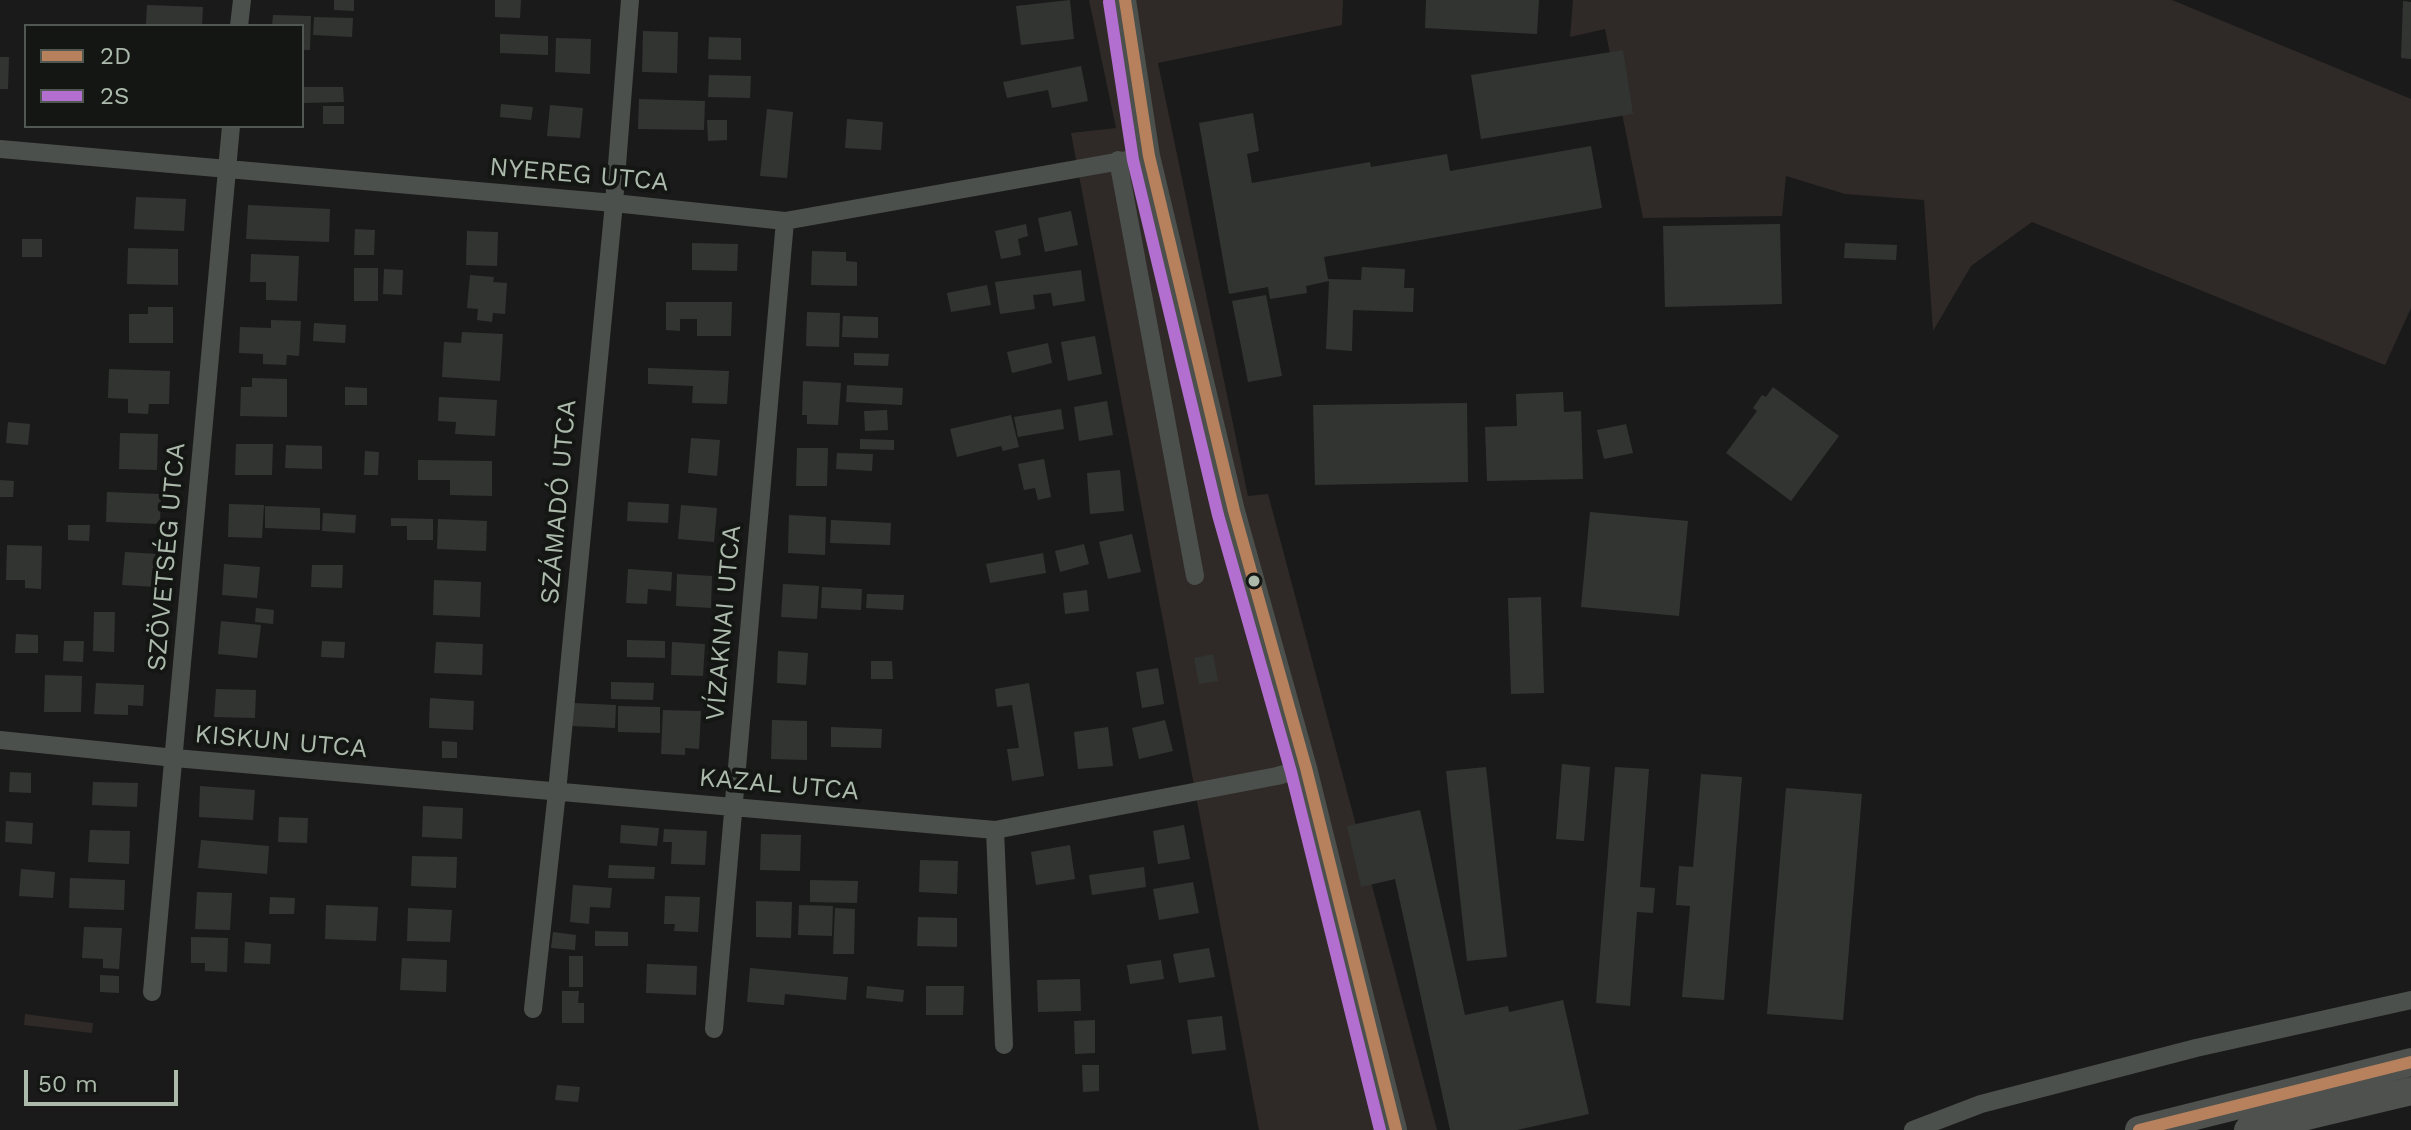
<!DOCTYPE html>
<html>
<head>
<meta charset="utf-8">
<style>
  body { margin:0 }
  #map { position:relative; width:2411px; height:1130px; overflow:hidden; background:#1a1a1a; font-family:"Work Sans",sans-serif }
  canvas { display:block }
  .legend { position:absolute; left:24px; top:24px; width:280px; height:104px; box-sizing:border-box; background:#141614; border:2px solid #515851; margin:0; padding:10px 14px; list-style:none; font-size:24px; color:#acbaac }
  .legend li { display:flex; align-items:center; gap:16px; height:40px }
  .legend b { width:40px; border:2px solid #515851 }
  .scale { position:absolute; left:24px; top:1070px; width:154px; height:36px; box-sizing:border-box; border:4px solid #acbaac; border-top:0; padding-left:10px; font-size:24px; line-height:28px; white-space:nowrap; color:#acbaac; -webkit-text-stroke:6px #141614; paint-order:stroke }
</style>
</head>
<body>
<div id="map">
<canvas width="2411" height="1130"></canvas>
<ul class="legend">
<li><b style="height:10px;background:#b6815c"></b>2D</li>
<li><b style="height:10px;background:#b36fd0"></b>2S</li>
</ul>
<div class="scale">50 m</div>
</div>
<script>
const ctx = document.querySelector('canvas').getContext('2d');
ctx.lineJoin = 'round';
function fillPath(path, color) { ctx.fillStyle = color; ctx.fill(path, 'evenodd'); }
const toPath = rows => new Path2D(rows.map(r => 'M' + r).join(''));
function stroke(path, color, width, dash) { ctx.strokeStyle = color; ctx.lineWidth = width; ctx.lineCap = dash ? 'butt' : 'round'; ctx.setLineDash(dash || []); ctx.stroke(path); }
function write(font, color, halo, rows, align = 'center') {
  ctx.font = font + ' "Work Sans",sans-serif'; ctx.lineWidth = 8; ctx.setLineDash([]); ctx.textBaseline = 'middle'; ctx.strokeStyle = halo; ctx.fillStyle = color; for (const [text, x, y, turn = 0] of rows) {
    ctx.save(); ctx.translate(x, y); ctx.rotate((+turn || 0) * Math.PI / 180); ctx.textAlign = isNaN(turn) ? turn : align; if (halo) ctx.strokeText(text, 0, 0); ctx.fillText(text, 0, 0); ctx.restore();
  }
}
fillPath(toPath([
  [1089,0,1343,0,1342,25,1158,63,1248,496,1268,494,1437,1130,1259,1130,1071,133,1116,128],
  [1573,0,2172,0,2411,99,2411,308,2385,365,2032,222,1971,266,1933,331,1924,200,1845,194,1786,176,1782,216,1643,218,1605,29,1570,37],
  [25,1014,93,1023,92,1033,24,1025]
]), '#2f2a27');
fillPath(toPath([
  [334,0,354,0,354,11,334,10],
  [495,0,521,0,520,18,495,17],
  [1070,0,1074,39,1021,45,1016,6],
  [1426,0,1539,0,1537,34,1425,28],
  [2403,1,2411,2,2411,59,2401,58],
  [147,5,203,7,202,26,146,24],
  [273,15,311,16,310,50,302,50,302,26,272,26],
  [314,17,353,18,352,37,313,35],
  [643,31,678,32,677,73,642,72],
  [500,34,548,36,548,55,500,53],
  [709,37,741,38,741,60,708,59],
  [556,38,591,39,590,74,555,72],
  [1623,50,1633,114,1481,139,1471,75],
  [0,57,9,57,8,89,0,89],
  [1081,66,1088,101,1052,108,1048,90,1007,98,1003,82],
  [709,75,751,76,750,98,708,97],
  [304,87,343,87,344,102,304,103],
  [639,99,705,101,704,130,638,129],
  [501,104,533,107,531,120,500,117],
  [550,105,583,108,580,138,547,136],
  [323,106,344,106,344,124,323,124],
  [767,109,793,112,787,178,760,176],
  [1253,113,1259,151,1247,154,1252,183,1370,162,1371,167,1447,154,1450,171,1591,146,1602,208,1324,257,1328,279,1361,280,1362,267,1405,269,1404,288,1414,288,1413,312,1353,310,1352,351,1326,349,1329,281,1306,286,1307,293,1270,299,1268,287,1229,294,1199,123],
  [847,119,883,122,881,150,845,148],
  [707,120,727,120,727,140,708,141],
  [136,197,186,199,184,231,134,229],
  [248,205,330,209,329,242,246,239],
  [1071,211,1078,245,1045,252,1038,218],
  [1026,224,1028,236,1018,239,1021,255,1001,259,995,231],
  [1780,224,1782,304,1665,307,1663,226],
  [355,229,375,230,374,255,354,255],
  [467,231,498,232,497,266,466,265],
  [22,239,42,239,42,257,22,257],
  [692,243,738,244,737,271,692,270],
  [1845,243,1897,245,1896,260,1844,258],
  [128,248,178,249,178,285,127,284],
  [812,251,846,252,846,261,857,262,857,286,811,285],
  [251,254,299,256,297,301,266,300,266,282,250,282],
  [354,268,378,268,378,301,354,301],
  [384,269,403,270,402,295,383,294],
  [1081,270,1085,301,1053,306,1051,293,1033,295,1035,309,1000,314,995,282],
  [470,275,494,277,493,282,507,283,505,314,493,313,492,322,477,320,478,309,467,308],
  [987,285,991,305,951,312,947,293],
  [1266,295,1282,376,1248,382,1232,301],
  [666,302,732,302,731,336,697,336,697,319,680,319,680,331,666,330],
  [148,307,173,307,173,343,129,343,129,314,148,314],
  [807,312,840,313,839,347,806,346],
  [843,316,878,317,878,338,842,337],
  [271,320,301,321,299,356,287,355,286,365,263,364,263,354,239,353,240,327,271,328],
  [314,323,346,325,345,343,313,341],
  [462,332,503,334,500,381,442,377,444,342,461,343],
  [1095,336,1102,374,1068,381,1061,342],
  [1048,343,1052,363,1012,373,1007,352],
  [854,353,889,354,888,366,854,365],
  [648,368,729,371,727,404,692,403,693,386,648,384],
  [109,369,170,371,169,404,149,404,148,414,128,413,128,399,108,398],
  [252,378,287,379,287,417,240,416,241,387,252,387],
  [803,381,841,383,838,425,807,424,807,415,802,415],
  [847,385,903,388,902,405,846,402],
  [345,387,367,388,367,405,345,405],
  [1773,387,1839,436,1791,501,1726,453,1757,411,1753,408,1762,395,1766,397],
  [1563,392,1564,412,1581,411,1583,479,1487,481,1485,427,1517,426,1516,394],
  [439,397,497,400,495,436,455,434,456,422,438,421],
  [1107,401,1113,435,1079,441,1074,407],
  [1467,403,1468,482,1315,485,1313,405],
  [1061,409,1064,429,1018,437,1014,417],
  [887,410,888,430,865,431,864,411],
  [1011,415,1019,447,1003,451,1001,446,957,457,950,429],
  [8,422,30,424,28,445,6,443],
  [1626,424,1633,453,1604,459,1597,430],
  [120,433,158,434,157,470,119,469],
  [691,438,720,440,717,476,688,473],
  [860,439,894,440,894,450,860,449],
  [236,444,273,444,272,475,235,475],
  [286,445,322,446,322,469,285,468],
  [797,448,828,448,827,486,796,486],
  [365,451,379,452,378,475,364,475],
  [837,453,873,454,872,471,836,469],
  [1044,459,1051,497,1038,500,1035,488,1024,490,1018,464],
  [418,460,492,461,492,496,450,495,450,480,418,480],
  [1120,470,1124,511,1090,514,1087,473],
  [0,480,14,481,13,497,0,497],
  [107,492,161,494,160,524,106,522],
  [628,502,669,504,668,523,627,521],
  [229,504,264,505,262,538,228,537],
  [681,505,717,508,714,542,678,539],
  [265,506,320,508,320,530,265,528],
  [1590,512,1688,521,1679,616,1581,607],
  [323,513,356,515,355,533,322,531],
  [789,515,826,517,825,555,788,553],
  [391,518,433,519,433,540,407,540,407,526,391,526],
  [438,519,487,521,486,551,437,549],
  [831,520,891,523,890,545,830,543],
  [68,525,90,525,89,541,68,540],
  [1132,534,1141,572,1108,579,1099,542],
  [1084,544,1089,564,1060,572,1055,551],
  [7,545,42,546,41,589,25,588,25,580,6,580],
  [125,552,158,554,156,587,122,585],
  [1043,553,1046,573,990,583,986,564],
  [224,564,260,567,257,598,222,595],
  [312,565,343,565,342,588,311,587],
  [628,569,672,572,671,591,648,589,647,604,626,603],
  [677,574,712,576,711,608,676,606],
  [434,580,481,582,480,617,433,615],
  [783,584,819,586,817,619,781,617],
  [822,587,862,589,861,610,821,608],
  [1087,590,1089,611,1065,614,1063,593],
  [867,594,904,595,903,610,866,608],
  [1541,597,1544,693,1511,694,1508,598],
  [256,608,274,610,273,624,255,622],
  [94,612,115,612,114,652,93,651],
  [221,621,261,625,257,658,218,654],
  [16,634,38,635,38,653,15,653],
  [627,640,665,641,665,658,627,657],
  [64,641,84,641,83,662,63,661],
  [322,641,345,642,344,658,321,657],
  [436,642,483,644,482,675,434,673],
  [672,642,705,644,703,676,671,675],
  [778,651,808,653,806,685,777,683],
  [1213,654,1218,681,1199,684,1194,658],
  [871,661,892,661,893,679,871,679],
  [1158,668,1164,704,1142,708,1136,672],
  [45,675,82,676,81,712,44,712],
  [611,682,654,683,653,700,611,699],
  [96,683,144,685,143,706,128,705,128,715,94,714],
  [1029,683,1044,776,1012,781,1007,749,1019,748,1012,705,997,707,995,689],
  [216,689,256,690,255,718,214,717],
  [430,698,474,701,473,730,429,728],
  [573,703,616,705,615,728,572,726],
  [618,706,660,707,660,733,618,732],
  [663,710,701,711,699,749,685,748,685,755,661,754],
  [772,720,807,721,807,760,771,759],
  [1165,720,1173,751,1139,759,1132,728],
  [831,727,882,729,881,748,831,747],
  [1108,727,1113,766,1078,769,1074,732],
  [442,741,457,742,457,758,442,758],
  [1562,764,1590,767,1584,841,1556,839],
  [1486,767,1507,957,1467,961,1446,771],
  [1615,767,1649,769,1640,887,1655,888,1653,913,1637,912,1630,1006,1596,1003],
  [10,772,31,773,31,793,9,792],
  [1701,774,1742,777,1724,1000,1682,997,1690,906,1676,905,1679,866,1693,867],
  [93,782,138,783,137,807,92,805],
  [200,786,255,790,253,820,199,817],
  [1786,788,1862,794,1843,1020,1767,1014],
  [423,806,463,808,462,839,422,837],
  [1420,810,1465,1015,1508,1006,1509,1012,1563,1000,1589,1114,1517,1130,1450,1130,1395,879,1361,887,1347,826],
  [279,817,308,818,307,843,278,842],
  [6,821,33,823,32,844,5,842],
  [621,825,659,828,657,846,620,843],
  [1184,825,1190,859,1158,864,1153,831],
  [664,829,707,831,705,865,671,864,672,842,663,842],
  [90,830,130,831,129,864,88,862],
  [761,834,801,835,800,871,760,870],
  [201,840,269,846,267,874,198,868],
  [1070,845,1075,879,1036,885,1031,852],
  [412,856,457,857,456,888,411,886],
  [920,860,958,861,957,894,919,892],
  [609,865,655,867,654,879,608,878],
  [1144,867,1146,887,1092,895,1089,875],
  [21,869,55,872,53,898,19,896],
  [70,878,125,880,124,910,69,908],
  [810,880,858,881,857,903,810,902],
  [1193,882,1199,913,1159,920,1153,889],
  [573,885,612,888,610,908,590,907,589,924,570,922],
  [197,892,232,893,230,930,195,929],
  [665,896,700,897,698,932,674,931,675,924,664,924],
  [270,897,295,898,294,914,269,914],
  [756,901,792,902,791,938,756,937],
  [326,905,378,907,376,941,325,939],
  [799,905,833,906,832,936,798,935],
  [408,908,452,910,450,942,407,941],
  [835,908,855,909,854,954,833,954],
  [918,917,957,918,957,947,917,946],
  [84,927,122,928,119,969,103,968,103,959,82,958],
  [595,931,628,932,628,946,595,946],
  [553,932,576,935,575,950,551,948],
  [191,937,228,938,227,972,205,971,205,963,191,963],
  [245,942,271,944,270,964,244,963],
  [1209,948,1215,977,1179,983,1173,954],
  [569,956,583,956,583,987,569,987],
  [402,958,447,960,446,992,400,990],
  [1161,960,1164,979,1130,984,1127,965],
  [647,964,697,966,696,995,646,993],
  [750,968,848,977,846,1000,785,994,784,1005,747,1002],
  [100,975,119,976,119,993,100,992],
  [1080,979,1081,1011,1038,1012,1037,980],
  [867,986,904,990,903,1002,866,998],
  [926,986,964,986,963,1015,926,1015],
  [562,991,579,991,578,1003,584,1003,584,1023,562,1023],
  [1222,1016,1226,1050,1192,1054,1187,1020],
  [1095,1020,1095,1053,1075,1054,1074,1021],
  [1082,1065,1099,1065,1099,1091,1083,1092],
  [557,1085,580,1087,578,1102,555,1100]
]), '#323432');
stroke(toPath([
  [239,26,242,0],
  [0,149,614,203,785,221,1149,156],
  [1118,160,1195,576],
  [0,740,175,758,995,830,1277,776,1306,768],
  [995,830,1004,1045],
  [152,992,231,126],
  [533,1009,557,792,614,203,630,0],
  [714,1029,785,221],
  [1913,1130,1981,1104,2196,1048,2411,1000]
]), '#4c504c', 18);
stroke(toPath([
  [1125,0,1149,156,1234,511,1306,768,1396,1130]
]), '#4c504c', 22);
stroke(toPath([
  [2139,1130,2411,1062],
  [2248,1130,2411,1091]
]), '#4e514e', 28);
stroke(toPath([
  [1125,0,1149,156,1234,511,1306,768,1396,1130],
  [2139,1130,2411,1062]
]), '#b6815c', 12);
stroke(toPath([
  [1109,2,1133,160,1218,515,1291,772,1380,1130]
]), '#b36fd0', 12);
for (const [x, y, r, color] of [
  [1254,581,7,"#acbaac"]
]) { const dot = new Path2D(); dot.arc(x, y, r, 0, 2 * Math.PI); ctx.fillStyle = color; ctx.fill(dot); stroke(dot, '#141614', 3); }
write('26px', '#acbaac', '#141614', [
  ["NYEREG UTCA",579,175,5],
  ["SZÁMADÓ UTCA",559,502,-85],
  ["SZÖVETSÉG UTCA",167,557,-85],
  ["VÍZAKNAI UTCA",724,623,-85],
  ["KISKUN UTCA",281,742,5],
  ["KAZAL UTCA",779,785,5]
]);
</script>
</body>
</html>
